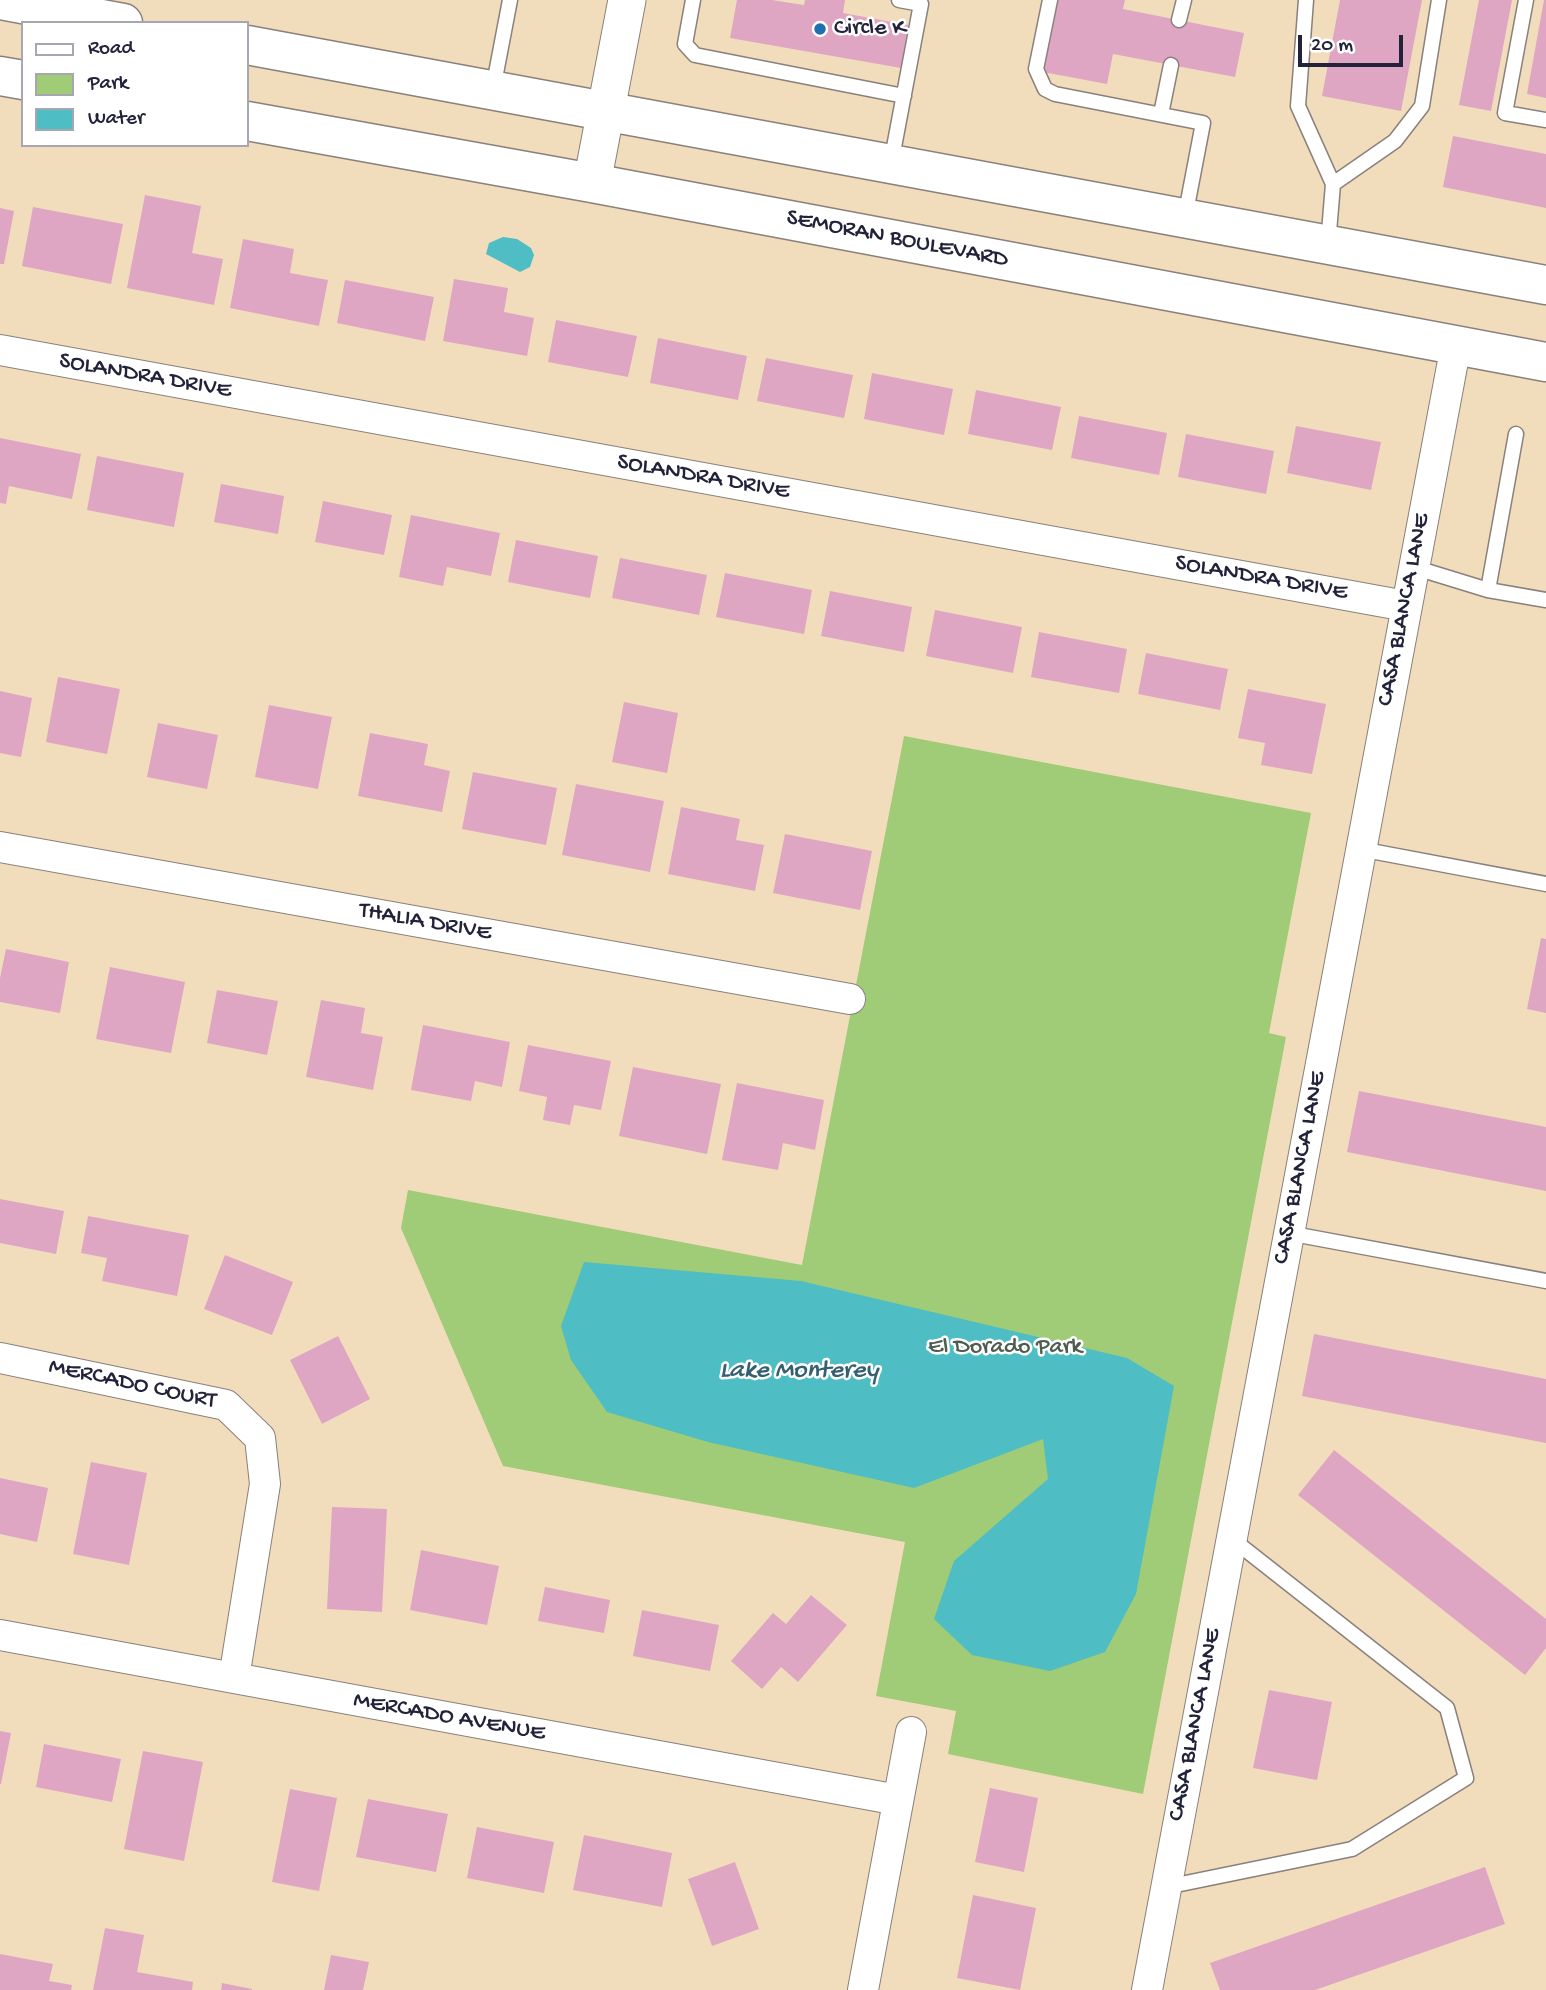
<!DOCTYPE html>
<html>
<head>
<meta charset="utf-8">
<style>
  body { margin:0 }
  #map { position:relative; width:1546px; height:1990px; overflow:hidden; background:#f1ddbc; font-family:"Gochi Hand",sans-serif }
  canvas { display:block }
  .legend { position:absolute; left:21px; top:21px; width:228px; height:126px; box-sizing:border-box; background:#fff; border:2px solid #a7a7b1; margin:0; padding:9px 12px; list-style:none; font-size:21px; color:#22223b }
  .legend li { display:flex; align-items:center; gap:14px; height:35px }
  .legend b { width:35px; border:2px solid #a7a7b1 }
  .scale { position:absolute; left:1298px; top:35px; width:105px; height:32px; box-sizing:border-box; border:4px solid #22223b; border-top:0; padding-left:9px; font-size:21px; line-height:24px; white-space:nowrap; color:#22223b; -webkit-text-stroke:5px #fff; paint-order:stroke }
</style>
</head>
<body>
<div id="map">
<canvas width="1546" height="1990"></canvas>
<ul class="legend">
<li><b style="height:9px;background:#fff"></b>Road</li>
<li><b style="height:19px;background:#a0cb77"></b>Park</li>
<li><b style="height:19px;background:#4ebdc4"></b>Water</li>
</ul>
<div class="scale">20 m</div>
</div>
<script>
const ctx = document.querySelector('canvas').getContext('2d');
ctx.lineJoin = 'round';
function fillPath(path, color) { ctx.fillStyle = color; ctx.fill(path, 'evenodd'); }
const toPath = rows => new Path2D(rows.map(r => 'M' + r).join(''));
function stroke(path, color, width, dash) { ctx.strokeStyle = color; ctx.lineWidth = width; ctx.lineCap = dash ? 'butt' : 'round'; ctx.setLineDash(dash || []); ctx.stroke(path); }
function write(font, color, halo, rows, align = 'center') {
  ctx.font = font + ' "Gochi Hand",sans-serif'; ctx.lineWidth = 5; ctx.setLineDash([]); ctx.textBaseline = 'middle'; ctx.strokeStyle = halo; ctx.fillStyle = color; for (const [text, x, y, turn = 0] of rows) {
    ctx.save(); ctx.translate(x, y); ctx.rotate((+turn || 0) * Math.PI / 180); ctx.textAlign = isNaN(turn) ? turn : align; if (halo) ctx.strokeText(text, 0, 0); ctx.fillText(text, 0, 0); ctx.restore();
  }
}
fillPath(toPath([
  [904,736,1311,813,1269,1033,1286,1037,1143,1794,948,1754,956,1711,876,1696,905,1542,503,1466,401,1228,408,1190,802,1265]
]), '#a0cb77');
fillPath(toPath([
  [503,237,517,239,531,248,534,255,530,267,520,272,486,254,489,243],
  [584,1262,801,1281,1127,1358,1174,1386,1136,1594,1105,1652,1050,1671,972,1655,934,1619,954,1561,1048,1479,1043,1439,914,1488,708,1442,607,1412,571,1360,561,1326]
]), '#4ebdc4');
fillPath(toPath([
  [737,0,772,0,804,5,805,0,845,0,843,13,908,25,901,68,730,38],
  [1057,0,1125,0,1123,9,1244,33,1235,77,1113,54,1107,84,1043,72],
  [1340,0,1422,0,1401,111,1322,96],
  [1479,0,1512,0,1491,111,1459,105],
  [1544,0,1546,0,1546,98,1527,94],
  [1453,136,1546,154,1546,208,1443,187],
  [145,195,201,206,192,253,223,259,214,305,127,288],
  [33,207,123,224,111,284,22,266],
  [0,208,14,211,4,264,0,264],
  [243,239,294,249,290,273,328,280,319,326,230,308],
  [454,279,508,288,504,312,534,318,527,356,443,341],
  [345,280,434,297,425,341,337,323],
  [556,320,637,336,628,377,548,362],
  [658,338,747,356,738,400,650,383],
  [766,358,853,375,844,418,757,401],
  [872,373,953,389,944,435,864,419],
  [976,390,1061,407,1052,450,968,434],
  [1079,416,1167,433,1159,475,1071,458],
  [1296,426,1381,442,1371,490,1287,473],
  [1186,434,1274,451,1266,494,1178,477],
  [0,438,81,454,72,499,9,486,6,504,0,503],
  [97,456,184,473,174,527,87,510],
  [221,484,284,496,278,534,214,522],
  [323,501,392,515,384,555,315,542],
  [411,515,500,533,491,576,447,567,443,586,399,577],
  [516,540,598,556,590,598,508,582],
  [620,558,707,575,699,615,612,598],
  [725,573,812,590,804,634,716,617],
  [830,591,912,607,904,652,821,636],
  [935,610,1022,627,1013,673,926,656],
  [1039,632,1127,649,1119,693,1031,677],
  [1146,653,1228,669,1220,710,1138,694],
  [58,677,120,689,107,754,46,742],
  [1248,689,1326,704,1312,774,1261,765,1265,743,1238,738],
  [0,691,32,698,21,757,0,753],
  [624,702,678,713,667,773,612,762],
  [269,705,332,717,318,789,255,777],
  [158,723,218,735,207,789,147,777],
  [370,733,428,744,424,765,450,771,442,812,358,796],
  [473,772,557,788,546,845,462,829],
  [576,784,664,801,650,872,562,855],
  [681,807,740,819,736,840,764,845,755,891,668,874],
  [785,834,872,851,860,910,773,893],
  [1541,938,1546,939,1546,1013,1527,1009],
  [6,949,69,962,60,1013,0,1002,0,978],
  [110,967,185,982,171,1053,96,1039],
  [217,990,278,1001,267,1055,207,1043],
  [321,1000,365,1008,361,1033,383,1037,373,1090,306,1077],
  [423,1025,510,1042,502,1087,475,1081,471,1101,411,1090],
  [528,1045,611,1061,601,1110,574,1105,570,1125,543,1120,547,1097,519,1091],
  [633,1067,721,1084,707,1154,619,1136],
  [737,1083,824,1100,815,1150,783,1143,778,1170,722,1160],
  [1359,1091,1546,1127,1546,1191,1347,1152],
  [0,1199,64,1211,56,1254,0,1243],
  [88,1216,189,1235,177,1296,102,1281,107,1258,81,1253],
  [225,1255,293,1282,272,1335,204,1309],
  [1314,1334,1546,1379,1546,1443,1302,1396],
  [338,1336,370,1399,322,1424,290,1360],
  [1334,1450,1546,1619,1546,1648,1525,1675,1298,1495],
  [91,1462,147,1473,129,1565,73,1554],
  [0,1478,48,1488,37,1542,0,1534],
  [332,1507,387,1509,382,1612,327,1609],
  [421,1550,499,1566,487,1625,410,1610],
  [545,1587,610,1600,604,1633,538,1621],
  [811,1595,847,1625,798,1682,781,1667,762,1689,731,1661,773,1613,786,1624],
  [642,1610,719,1625,710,1671,633,1656],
  [1269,1690,1332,1702,1317,1780,1253,1768],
  [0,1731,11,1733,1,1784,0,1784],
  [44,1744,121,1759,112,1802,36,1787],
  [143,1751,203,1762,184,1861,124,1849],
  [990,1788,1038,1798,1024,1872,975,1862],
  [290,1789,337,1798,319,1891,272,1882],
  [368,1799,448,1814,436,1872,356,1857],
  [477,1827,554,1842,544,1893,467,1878],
  [584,1835,672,1853,662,1907,573,1890],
  [735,1862,759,1929,712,1946,688,1879],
  [1485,1867,1505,1924,1315,1990,1220,1990,1210,1963],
  [973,1895,1036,1908,1020,1990,957,1978],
  [105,1928,144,1935,137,1972,193,1982,192,1990,93,1990],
  [0,1954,53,1964,49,1981,72,1985,71,1990,0,1990],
  [331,1955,369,1962,363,1990,324,1990],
  [222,1983,252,1989,252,1990,221,1990]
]), '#dea6c3');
const service = toPath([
  [693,0,685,44,695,55,904,96],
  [1050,0,1036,69,1045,89,1055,94,1203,123,1185,217],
  [1306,0,1298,106,1333,184,1328,244],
  [1526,0,1505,113,1546,120],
  [1179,20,1184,0],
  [493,89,510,0],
  [1161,114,1171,65],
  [891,163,921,4,899,0],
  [1333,184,1395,141,1422,106,1439,0],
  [1413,567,1488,590,1546,600],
  [1488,590,1516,434],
  [1360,849,1546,884],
  [1288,1233,1546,1281],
  [1166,1887,1352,1849,1466,1778,1447,1708,1232,1539]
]);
const minor = toPath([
  [0,350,1406,606],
  [0,847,850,999],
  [0,1358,226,1405,260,1438,265,1484,234,1678],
  [0,1635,898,1800],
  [863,1990,911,1732],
  [1147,1990,1456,345]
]);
const tertiary = toPath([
  [592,183,627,0]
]);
const primary = toPath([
  [0,0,123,23],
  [247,45,1546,285],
  [0,76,23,80],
  [247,121,592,183,1546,362]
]);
stroke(service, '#8a807c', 17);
stroke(minor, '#8a807c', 32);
stroke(tertiary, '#8a807c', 39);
stroke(primary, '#8a807c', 41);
stroke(service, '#fff', 14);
stroke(minor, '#fff', 30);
stroke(tertiary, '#fff', 37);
stroke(primary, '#fff', 38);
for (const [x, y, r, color] of [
  [820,29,7,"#1f6fb2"]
]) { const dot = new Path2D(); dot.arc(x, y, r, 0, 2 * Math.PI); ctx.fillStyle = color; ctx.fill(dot); stroke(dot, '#fff', 2.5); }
write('24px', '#22223b', '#fff', [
  ["Circle K",834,29]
], 'left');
write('24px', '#22223b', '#fff', [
  ["SEMORAN BOULEVARD",897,240,11],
  ["SOLANDRA DRIVE",145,377,10],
  ["SOLANDRA DRIVE",703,478,10],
  ["SOLANDRA DRIVE",1261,579,10],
  ["CASA BLANCA LANE",1405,610,-79],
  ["THALIA DRIVE",425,923,10],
  ["CASA BLANCA LANE",1301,1168,-79],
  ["MERCADO COURT",132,1385,12],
  ["MERCADO AVENUE",449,1718,10],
  ["CASA BLANCA LANE",1196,1725,-79]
]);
write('24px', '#4e5d50', '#fff', [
  ["El Dorado Park",1005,1348]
]);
write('italic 26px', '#346072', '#fff', [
  ["Lake Monterey",799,1372]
]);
</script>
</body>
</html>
